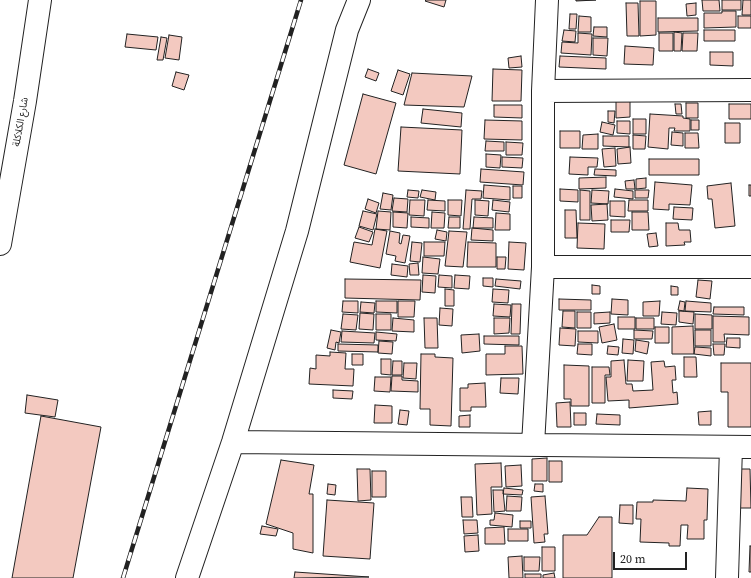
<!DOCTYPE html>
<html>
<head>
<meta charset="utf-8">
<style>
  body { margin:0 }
  #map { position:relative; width:751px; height:578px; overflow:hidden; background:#fff; font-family:"Source Serif 4",serif }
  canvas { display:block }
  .scale { position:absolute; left:613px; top:552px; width:74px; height:18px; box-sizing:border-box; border:2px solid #222; border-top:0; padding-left:5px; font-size:12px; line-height:14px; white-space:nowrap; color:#222; -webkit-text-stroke:3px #fff; paint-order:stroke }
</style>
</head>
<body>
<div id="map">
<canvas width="751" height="578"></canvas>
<div class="scale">20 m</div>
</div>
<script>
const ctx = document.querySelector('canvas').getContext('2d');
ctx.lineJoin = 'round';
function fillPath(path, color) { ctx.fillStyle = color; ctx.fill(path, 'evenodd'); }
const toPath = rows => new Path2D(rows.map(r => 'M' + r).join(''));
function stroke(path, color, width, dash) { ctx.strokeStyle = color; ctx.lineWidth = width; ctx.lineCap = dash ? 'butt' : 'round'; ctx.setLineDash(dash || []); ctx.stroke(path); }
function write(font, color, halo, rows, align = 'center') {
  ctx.font = font + ' "Source Serif 4","Noto Sans Arabic",serif'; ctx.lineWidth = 3; ctx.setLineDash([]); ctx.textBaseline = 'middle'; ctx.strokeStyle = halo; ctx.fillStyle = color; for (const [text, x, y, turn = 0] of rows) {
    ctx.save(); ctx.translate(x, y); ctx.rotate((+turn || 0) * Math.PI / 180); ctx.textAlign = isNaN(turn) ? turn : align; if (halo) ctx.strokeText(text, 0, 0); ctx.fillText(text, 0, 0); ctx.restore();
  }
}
const building = toPath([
  [426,0,446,0,444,7,425,1,426,0],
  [576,0,596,0,576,1,576,0],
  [702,0,719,0,720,11,703,11,702,0],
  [722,0,741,0,741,10,722,10,722,0],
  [743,0,751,0,751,15,742,15,743,0],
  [640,1,656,1,656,35,640,36,640,1],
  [626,3,638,3,639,36,627,36,626,3],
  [696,3,696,15,687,16,686,4,696,3],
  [722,11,736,11,736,27,704,28,704,13,722,13,722,11],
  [570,14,577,14,576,29,569,29,570,14],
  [579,16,591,17,591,32,578,32,579,16],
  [738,16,751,16,751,28,738,28,738,16],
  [658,18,698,18,698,31,658,32,658,18],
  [594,27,607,27,607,37,593,36,594,27],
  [564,30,576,31,575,42,562,41,564,30],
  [704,30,735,30,735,41,704,41,704,30],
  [674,32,682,33,681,51,674,51,674,32],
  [578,33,592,34,591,55,561,53,562,42,578,43,578,33],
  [659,33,673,33,673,51,659,51,659,33],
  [683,33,698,33,697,51,682,51,683,33],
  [127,34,158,37,156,50,125,47,127,34],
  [169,35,182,37,179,60,165,58,169,35],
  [161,37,167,38,163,60,157,60,161,37],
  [593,38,608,38,607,56,593,55,593,38],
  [625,46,654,48,653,65,624,64,625,46],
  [710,52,733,52,733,66,710,65,710,52],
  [521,56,522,67,509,68,508,58,521,56],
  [560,56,606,58,606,69,559,67,560,56],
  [368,69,379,73,376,81,365,77,368,69],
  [493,69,522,70,521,101,492,101,493,69],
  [398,70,410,74,403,95,391,91,398,70],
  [176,72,189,75,184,90,172,86,176,72],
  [412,73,472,76,464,107,404,105,412,73],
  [363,94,396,103,376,174,344,165,363,94],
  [616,100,630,101,630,117,616,118,616,100],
  [686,103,698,103,698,118,686,118,686,103],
  [675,104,681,104,682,114,676,114,675,104],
  [729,104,751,104,751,119,729,119,729,104],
  [494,105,522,105,522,118,494,117,494,105],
  [423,109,462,113,461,127,421,123,423,109],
  [608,111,615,111,614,123,608,122,608,111],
  [650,114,683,116,683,118,690,119,690,131,674,131,675,128,669,128,668,149,648,147,650,114],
  [633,119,646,119,646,134,633,134,633,119],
  [485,120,522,121,522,140,484,139,485,120],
  [691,120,699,120,699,130,691,130,691,120],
  [617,121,630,121,630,134,617,133,617,121],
  [602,122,615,125,613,135,600,132,602,122],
  [725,123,740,123,740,143,725,143,725,123],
  [401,127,462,130,460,174,398,171,401,127],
  [560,131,580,131,580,148,560,148,560,131],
  [672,132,683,133,683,146,671,145,672,132],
  [685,133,698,133,699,148,685,148,685,133],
  [598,134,598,149,582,149,583,135,598,134],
  [633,135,646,136,645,149,633,149,633,135],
  [603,136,629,136,629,147,603,146,603,136],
  [486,141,504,142,504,151,485,151,486,141],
  [506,142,523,143,522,155,506,155,506,142],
  [630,147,631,163,618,164,617,149,630,147],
  [615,148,616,166,604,167,602,149,615,148],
  [486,154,501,155,500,168,486,167,486,154],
  [502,157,523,158,522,168,502,167,502,157],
  [570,157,598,158,597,167,588,167,588,175,569,174,570,157],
  [649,159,699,159,699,175,649,175,649,159],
  [481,169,524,172,523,185,480,182,481,169],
  [595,169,616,170,616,176,594,175,595,169],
  [606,177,606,188,579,189,579,178,606,177],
  [646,178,646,188,636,189,636,179,646,178],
  [634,180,635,189,626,189,625,181,634,180],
  [655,182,692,185,690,205,669,204,669,210,653,209,655,182],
  [731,183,735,226,715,228,712,199,708,199,707,186,731,183],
  [484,185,510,187,510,200,483,198,484,185],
  [749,185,751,185,751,196,749,196,749,185],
  [513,186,522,186,522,198,513,198,513,186],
  [560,189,578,190,578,202,560,201,560,189],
  [615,189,633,191,633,199,614,197,615,189],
  [408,190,419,191,418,198,407,197,408,190],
  [422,190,436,192,435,200,420,197,422,190],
  [466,190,482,191,481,199,472,199,470,229,463,229,466,190],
  [580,190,590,191,590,220,580,220,580,190],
  [592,190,609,191,608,204,591,203,592,190],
  [635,190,649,190,648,198,635,198,635,190],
  [383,193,393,195,391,210,380,209,383,193],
  [394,198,408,199,407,212,392,211,394,198],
  [368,199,379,203,376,213,365,209,368,199],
  [410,200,425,200,424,216,409,215,410,200],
  [428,200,445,201,445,211,427,210,428,200],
  [448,200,462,200,461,216,448,215,448,200],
  [475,200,489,201,488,216,475,215,475,200],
  [493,200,510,202,509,212,492,210,493,200],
  [629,200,648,200,648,211,628,211,629,200],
  [610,201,625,201,625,217,610,216,610,201],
  [607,204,608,220,592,221,591,205,607,204],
  [674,207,693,208,692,220,673,219,674,207],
  [565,210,576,210,577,238,565,238,565,210],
  [363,211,377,214,373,230,359,226,363,211],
  [378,211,391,212,390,230,376,229,378,211],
  [393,212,408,213,407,228,393,227,393,212],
  [432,212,445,213,444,228,431,228,432,212],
  [632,212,648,212,649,230,632,230,632,212],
  [496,213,510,214,510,230,495,230,496,213],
  [411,217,429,218,429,228,411,227,411,217],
  [449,217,460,217,460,228,448,228,449,217],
  [474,217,493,218,493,228,473,228,474,217],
  [611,220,630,220,629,232,611,232,611,220],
  [578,223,605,224,604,249,577,248,578,223],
  [666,223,678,223,679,230,690,230,691,242,684,242,685,245,666,246,666,223],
  [359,227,373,232,369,242,355,238,359,227],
  [472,228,493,230,493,241,471,240,472,228],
  [375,229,387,231,380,268,350,262,354,242,372,245,375,229],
  [437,230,447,232,446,241,435,239,437,230],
  [390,231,400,233,399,243,401,244,403,235,410,236,405,263,395,261,396,256,386,254,390,231],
  [449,231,467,232,463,267,445,266,449,231],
  [656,233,658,246,649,247,647,234,656,233],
  [412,242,422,243,420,262,410,261,412,242],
  [424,242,445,242,444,256,424,256,424,242],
  [468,242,496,243,496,267,467,267,468,242],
  [509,242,526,243,524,270,508,269,509,242],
  [423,257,440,259,438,274,422,273,423,257],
  [497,257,506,257,505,269,497,269,497,257],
  [418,263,419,275,410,275,409,264,418,263],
  [392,264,408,266,407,277,391,275,392,264],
  [423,275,436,276,435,293,422,292,423,275],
  [439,275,452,276,452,288,438,287,439,275],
  [455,275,470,276,469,289,454,288,455,275],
  [483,278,493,278,493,287,483,286,483,278],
  [345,279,421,280,420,300,345,298,345,279],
  [496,279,521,281,520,289,495,286,496,279],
  [698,280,712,281,710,299,696,297,698,280],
  [592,285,600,286,600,294,592,294,592,285],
  [671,286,678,287,678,295,671,295,671,286],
  [445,289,454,290,454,306,445,306,445,289],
  [493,289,509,290,508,303,492,302,493,289],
  [559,299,591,300,591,310,559,310,559,299],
  [612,299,628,300,628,315,611,314,612,299],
  [343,301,358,301,358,313,342,312,343,301],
  [376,301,397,301,397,313,376,312,376,301],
  [398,301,415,301,414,317,398,317,398,301],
  [660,301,659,316,643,316,643,302,660,301],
  [680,301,685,302,684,311,678,310,680,301],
  [686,301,711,303,711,312,685,311,686,301],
  [361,302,375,303,374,313,360,312,361,302],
  [494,304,511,305,510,317,493,316,494,304],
  [512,304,521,304,520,334,511,334,512,304],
  [714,307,744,307,744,315,713,314,714,307],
  [440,308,453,309,452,326,439,325,440,308],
  [563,311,575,311,575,328,562,327,563,311],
  [679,311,694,312,693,324,679,322,679,311],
  [577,312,591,312,591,328,577,328,577,312],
  [610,312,610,323,594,324,594,313,610,312],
  [662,312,677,313,676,325,661,324,662,312],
  [360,313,374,314,373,330,359,329,360,313],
  [343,314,358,315,356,330,341,329,343,314],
  [376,314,391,314,391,330,376,330,376,314],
  [695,314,712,315,712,329,695,329,695,314],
  [713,316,749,317,749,335,724,334,725,342,713,342,713,316],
  [618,317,635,317,635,329,618,329,618,317],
  [393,318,414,320,414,332,392,331,393,318],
  [424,318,437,318,438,348,425,348,424,318],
  [494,318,510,318,509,333,494,334,494,318],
  [636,318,654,318,654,329,636,329,636,318],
  [614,324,617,340,602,343,599,327,614,324],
  [693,326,694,354,672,354,672,327,693,326],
  [655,327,669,327,669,343,655,343,655,327],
  [560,328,576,329,575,346,559,345,560,328],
  [331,330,341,332,339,343,336,342,335,350,327,348,331,330],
  [634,330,653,331,652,339,634,339,634,330],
  [695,330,711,330,711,346,695,346,695,330],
  [342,331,375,333,374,343,341,342,342,331],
  [578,331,598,331,598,343,578,342,578,331],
  [376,332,397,334,396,341,376,340,376,332],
  [479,334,480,351,462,353,461,335,479,334],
  [484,336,519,336,519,345,484,344,484,336],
  [727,338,740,338,740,348,726,347,727,338],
  [623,339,634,340,633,354,622,353,623,339],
  [636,340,649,342,647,354,635,351,636,340],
  [379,341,393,342,392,354,378,353,379,341],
  [338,344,378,345,378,352,338,351,338,344],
  [578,344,592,344,592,355,577,354,578,344],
  [713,344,725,344,724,355,714,355,713,344],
  [505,346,522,346,523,374,486,375,486,354,505,354,505,346],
  [608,346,619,347,618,355,607,354,608,346],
  [695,347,711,348,711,356,694,354,695,347],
  [330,352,346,353,345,369,354,369,353,386,309,384,310,368,316,369,316,355,330,356,330,352],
  [352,354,363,354,363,365,352,365,352,354],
  [421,354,435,354,435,357,453,358,451,426,430,425,430,409,420,409,421,354],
  [684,357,696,357,697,377,684,377,684,357],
  [381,359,391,359,391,375,381,374,381,359],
  [624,360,626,384,632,384,633,391,653,390,651,362,664,361,665,367,675,366,676,380,672,380,673,393,677,392,678,404,629,408,629,400,608,401,606,377,611,377,611,361,624,360],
  [628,360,644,361,643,381,627,381,628,360],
  [393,361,402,361,402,375,392,375,393,361],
  [404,363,417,363,416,379,403,378,404,363],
  [721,363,751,363,751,427,728,427,728,392,721,392,721,363],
  [564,365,589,366,589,406,571,406,571,399,564,399,564,365],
  [592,367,609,367,610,375,605,375,605,403,592,403,592,367],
  [392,376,402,376,402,380,418,381,418,392,391,391,392,376],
  [375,377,391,377,390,392,374,391,375,377],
  [501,378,519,378,518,394,500,393,501,378],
  [485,383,486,407,471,407,471,411,460,411,460,388,468,388,468,384,485,383],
  [333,390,353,391,352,399,333,398,333,390],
  [27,395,58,400,55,417,25,413,27,395],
  [570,402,571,427,557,427,556,403,570,402],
  [375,405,392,406,392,423,374,423,375,405],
  [400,410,409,411,407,425,398,424,400,410],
  [711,411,711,425,699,425,698,412,711,411],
  [574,413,586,413,586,425,574,425,574,413],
  [597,414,620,415,620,425,596,424,597,414],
  [470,415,470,427,459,427,459,416,470,415],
  [41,416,101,427,73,578,12,578,41,416],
  [547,458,547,481,532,481,532,459,547,458],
  [281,460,314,465,309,494,313,494,313,553,293,549,293,533,266,524,281,460],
  [549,461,562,461,562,482,549,482,549,461],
  [501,463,502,487,491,487,492,514,477,515,475,464,501,463],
  [521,465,522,486,506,487,505,466,521,465],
  [357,469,370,469,371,500,358,501,357,469],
  [735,469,750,469,751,508,736,508,735,469],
  [372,471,386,471,386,497,372,497,372,471],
  [328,484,336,485,335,495,327,494,328,484],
  [535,484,543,484,543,492,534,491,535,484],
  [504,488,523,490,522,495,503,494,504,488],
  [687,488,708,489,707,520,704,520,704,539,687,539,688,525,681,525,680,546,669,546,669,543,640,542,641,519,636,519,637,502,653,502,653,500,686,501,687,488],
  [493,490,503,490,505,511,494,512,493,490],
  [507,496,522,497,521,511,506,511,507,496],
  [545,496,548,534,544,534,545,542,534,543,531,497,545,496],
  [461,497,472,497,473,517,462,517,461,497],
  [327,500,374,503,370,559,323,556,327,500],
  [620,505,633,505,633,524,619,523,620,505],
  [495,513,513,515,512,527,490,525,490,520,494,520,495,513],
  [599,517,612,517,612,578,563,578,563,535,587,535,599,517],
  [463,520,477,520,478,533,464,534,463,520],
  [520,521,531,521,531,528,520,528,520,521],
  [262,526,278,529,276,536,260,534,262,526],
  [504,527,505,544,485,544,485,528,504,527],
  [508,529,528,529,528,541,508,541,508,529],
  [478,535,479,551,465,552,464,536,478,535],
  [750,546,751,546,751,572,749,572,750,546],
  [542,547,555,547,555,571,542,571,542,547],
  [522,556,523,578,509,578,508,557,522,556],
  [524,557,540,557,539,571,524,571,524,557],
  [295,572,369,577,294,578,295,572],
  [554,573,555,578,543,578,543,575,554,573],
  [525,574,541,574,541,578,525,578,525,574]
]);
fillPath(building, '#f3c9c0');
stroke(building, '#222', 1);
const minor = toPath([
  [543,91,751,90],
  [543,267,751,267],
  [233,442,751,447],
  [533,445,543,267,543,91,547,0],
  [187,578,233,442,297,231,347,30,359,0],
  [727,578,731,447]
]);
const major = toPath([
  [0,244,25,101,40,0]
]);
stroke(minor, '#222', 24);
stroke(major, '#222', 24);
stroke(minor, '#fff', 22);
stroke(major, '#fff', 22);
const rail = toPath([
  [123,578,301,0]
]);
stroke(rail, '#222', 4.5);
stroke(rail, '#fff', 3, [9]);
write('10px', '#222', '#fff', [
  ["شارع الكلاكلة",21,122,-80]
]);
</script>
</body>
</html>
